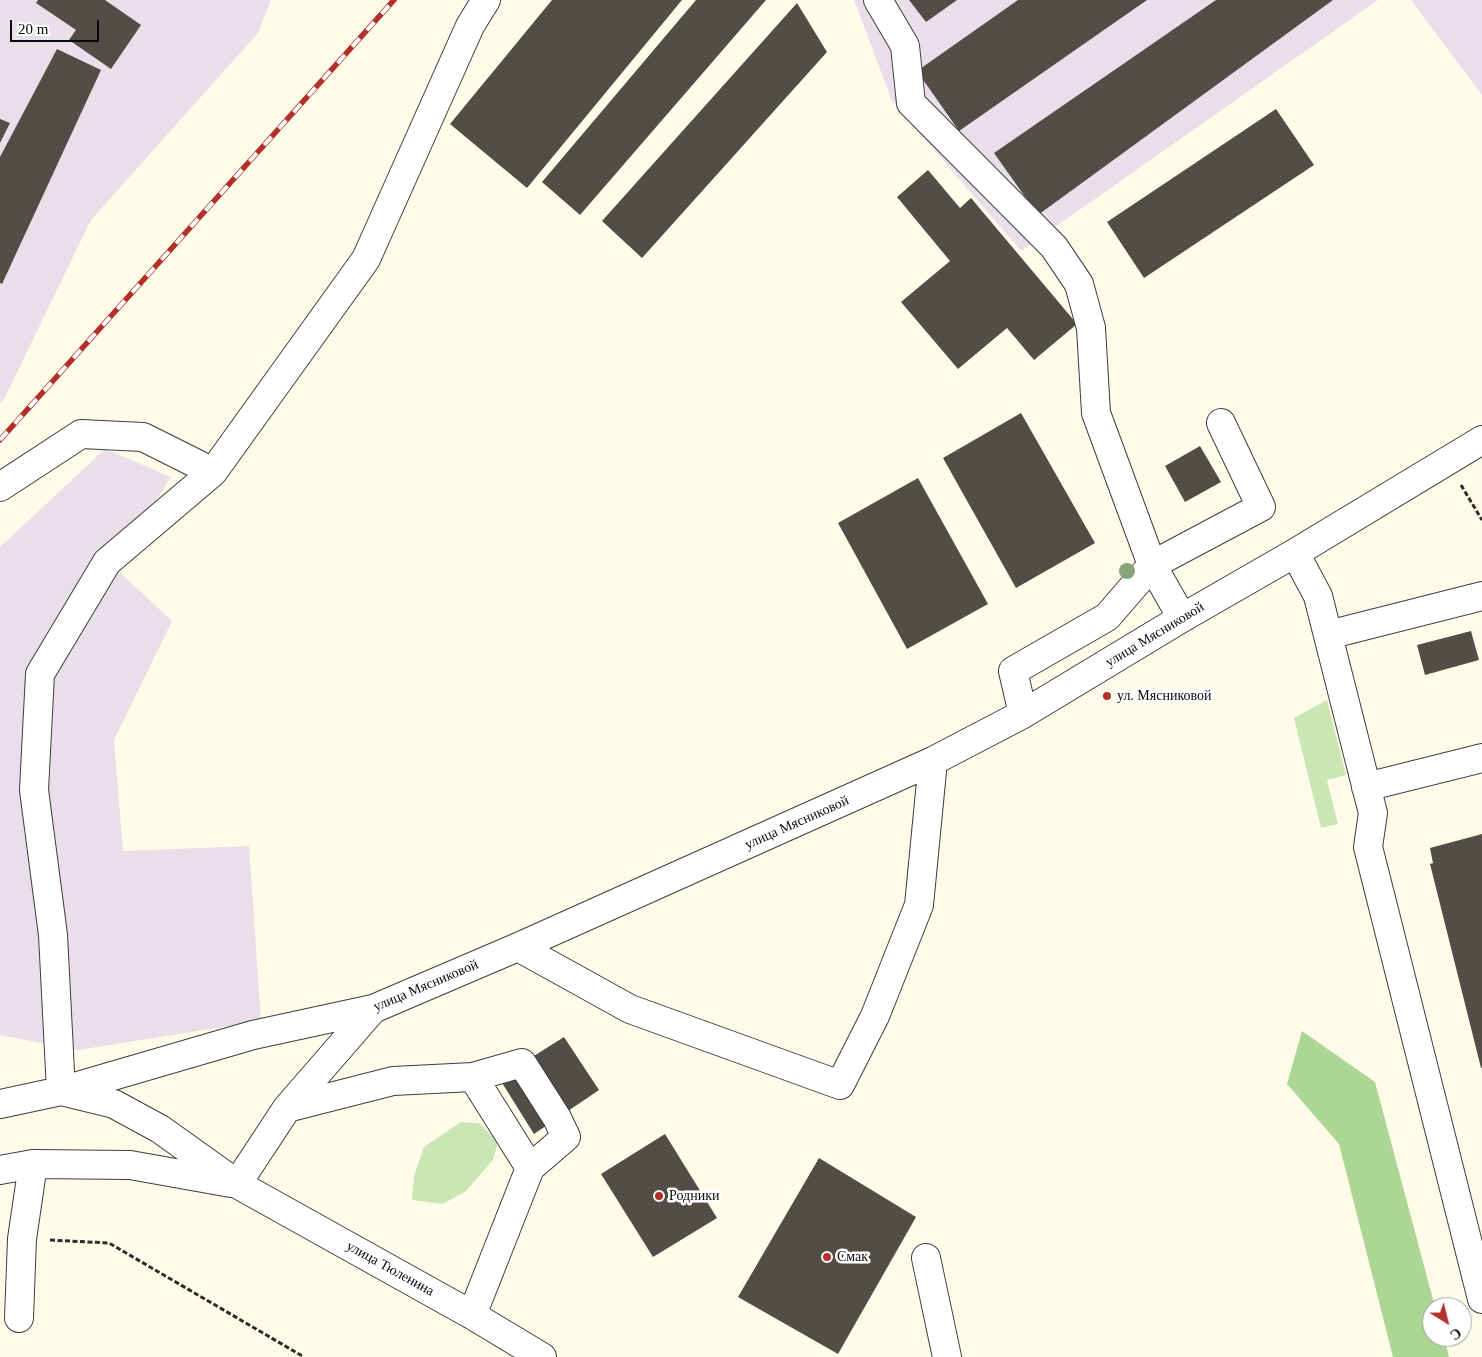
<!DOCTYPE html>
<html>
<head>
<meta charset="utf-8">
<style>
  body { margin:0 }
  #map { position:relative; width:1482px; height:1357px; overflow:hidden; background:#fefce9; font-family:Georgia,serif }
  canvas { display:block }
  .north { position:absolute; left:1422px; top:1297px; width:50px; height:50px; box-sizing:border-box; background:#fff; border:1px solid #9d9d9d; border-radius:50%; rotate:144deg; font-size:14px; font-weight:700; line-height:20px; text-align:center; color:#0a0a0a }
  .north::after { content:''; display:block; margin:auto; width:18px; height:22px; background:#b42f29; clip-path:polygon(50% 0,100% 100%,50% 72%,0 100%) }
  .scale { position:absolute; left:10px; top:20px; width:89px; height:22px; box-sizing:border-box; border:2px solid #0a0a0a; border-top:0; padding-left:6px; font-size:15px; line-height:18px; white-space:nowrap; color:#0a0a0a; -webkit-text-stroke:4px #fff; paint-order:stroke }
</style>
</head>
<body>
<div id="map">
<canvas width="1482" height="1357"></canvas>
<div class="north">С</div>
<div class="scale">20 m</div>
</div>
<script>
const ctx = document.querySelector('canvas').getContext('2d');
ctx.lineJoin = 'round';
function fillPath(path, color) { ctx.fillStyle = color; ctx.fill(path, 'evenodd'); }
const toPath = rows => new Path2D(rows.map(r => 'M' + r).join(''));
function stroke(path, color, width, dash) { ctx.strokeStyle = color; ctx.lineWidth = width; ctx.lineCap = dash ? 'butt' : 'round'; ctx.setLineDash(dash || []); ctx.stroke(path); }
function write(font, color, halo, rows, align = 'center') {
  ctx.font = font + ' Georgia,serif'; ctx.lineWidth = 5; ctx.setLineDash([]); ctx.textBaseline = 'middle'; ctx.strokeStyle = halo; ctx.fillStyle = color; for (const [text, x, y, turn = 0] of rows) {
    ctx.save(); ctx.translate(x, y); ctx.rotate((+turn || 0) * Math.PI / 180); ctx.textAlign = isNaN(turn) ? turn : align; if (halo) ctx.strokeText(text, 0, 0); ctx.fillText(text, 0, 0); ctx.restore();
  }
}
fillPath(toPath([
  [0,0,271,0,258,33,91,220,5,397,0,404],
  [854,0,1378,0,1021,251,892,101],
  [1411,0,1482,0,1482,95],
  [105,449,171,477,114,567,172,621,114,740,123,851,249,846,261,1021,78,1050,0,1035,0,547]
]), '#e9dee9');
fillPath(toPath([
  [1327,700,1346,775,1327,780,1338,824,1321,828,1294,718],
  [461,1122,479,1123,498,1142,493,1160,466,1191,443,1204,412,1200,414,1176,424,1147]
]), '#cae6b5');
fillPath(toPath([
  [1302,1031,1375,1082,1435,1307,1432,1307,1432,1337,1444,1337,1449,1357,1393,1357,1339,1144,1287,1084]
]), '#acd695');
fillPath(toPath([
  [38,0,105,0,141,25,111,69,69,40,76,30,36,3],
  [552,0,682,0,527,188,450,124],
  [696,0,766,0,580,215,542,182],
  [909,0,957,0,926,22],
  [1018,0,1147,0,959,131,917,71],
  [1216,0,1333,0,1038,215,994,153],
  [797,3,827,52,642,258,602,221],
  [57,49,101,70,2,284,0,283,0,157],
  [1276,109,1314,165,1144,278,1107,222],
  [0,119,10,123,0,143],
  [928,170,960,208,971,198,1077,324,1034,360,1007,328,958,369,901,302,950,261,897,197],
  [1021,413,1095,543,1016,588,943,458],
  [1200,446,1221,482,1185,502,1165,466],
  [918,478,988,604,907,649,838,523],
  [1471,631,1479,660,1425,675,1417,645],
  [1482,834,1482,1068,1481,1068,1430,864,1433,863,1430,848],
  [564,1037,599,1090,534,1134,499,1078],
  [665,1134,717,1218,653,1257,601,1174],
  [819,1158,916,1217,838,1354,738,1297]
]), '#534d47');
const minor = toPath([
  [878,0,905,46,911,103,1054,247,1079,284,1091,328,1096,413,1152,565,1107,617,1013,671,1023,714],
  [213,472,107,562,40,674,34,790,53,935,61,1091,253,1035,373,1009,518,947,933,761,1023,714,1182,618,1295,553,1482,440],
  [0,487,81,434,143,437,213,472,366,259,470,26,486,0],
  [1295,553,1318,596,1373,813,1368,847,1482,1299],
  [1182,618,1152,565,1261,507,1221,423],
  [1328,635,1482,596],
  [1366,787,1482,758],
  [518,947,630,1009,840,1085,875,1016,919,905,933,761],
  [473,1077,522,1063,557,1118,566,1137,530,1168],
  [0,1104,61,1091,114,1104,160,1129,237,1184,472,1315,542,1357],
  [287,1108,373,1009],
  [0,1170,33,1164,130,1165,231,1183],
  [237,1184,287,1108,393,1081,473,1077,530,1168,472,1315],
  [926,1258,947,1357],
  [19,1318,22,1239,33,1164]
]);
stroke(minor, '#3d3d3d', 30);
stroke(toPath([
  [1461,485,1482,520],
  [50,1240,109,1243,304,1357]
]), '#2c2c2c', 3, [5, 2.5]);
stroke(minor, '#fff', 28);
const rail = toPath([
  [0,440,394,0]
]);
stroke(rail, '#b42f29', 5.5);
stroke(rail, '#fff', 4, [11]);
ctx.fillStyle = '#87a579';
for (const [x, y] of [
  [1127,571]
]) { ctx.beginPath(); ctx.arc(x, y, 8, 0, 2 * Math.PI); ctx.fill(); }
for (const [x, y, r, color] of [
  [1107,696,5,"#b42f29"],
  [659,1196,5,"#b42f29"],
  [827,1257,5,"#b42f29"]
]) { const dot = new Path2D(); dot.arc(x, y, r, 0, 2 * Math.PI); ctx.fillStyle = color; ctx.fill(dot); stroke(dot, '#fff', 2); }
write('14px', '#0a0a0a', '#fff', [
  ["улица Мясниковой",1155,635,-31],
  ["улица Мясниковой",797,823,-24],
  ["улица Мясниковой",426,986,-23],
  ["улица Тюленина",390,1269,29]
]);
write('14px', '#0a0a0a', '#fff', [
  ["ул. Мясниковой",1117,696],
  ["Родники",669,1196],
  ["Смак",837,1257]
], 'left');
</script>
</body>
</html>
